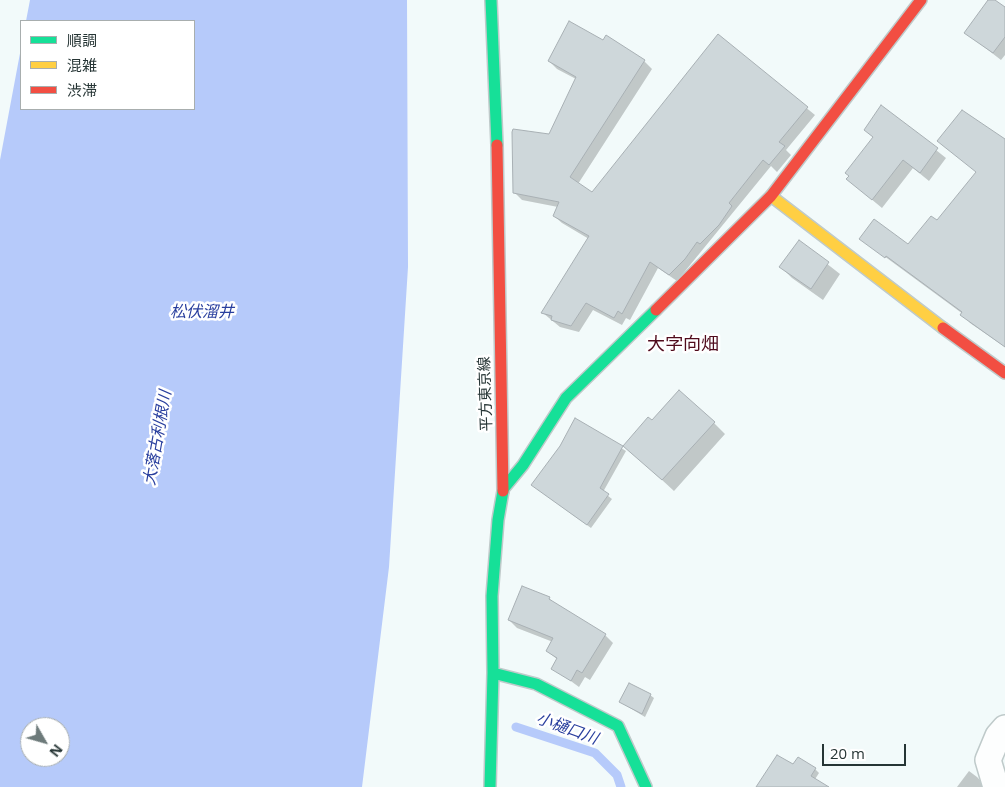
<!DOCTYPE html>
<html>
<head>
<meta charset="utf-8">
<style>
  body { margin:0 }
  #map { position:relative; width:1005px; height:787px; overflow:hidden; background:#f2fafa; font-family:"Open Sans","Noto Sans JP",sans-serif }
  canvas { display:block }
  .legend { position:absolute; left:20px; top:20px; width:175px; height:90px; box-sizing:border-box; background:#fff; border:1px solid #a8aeae; margin:0; padding:6px 9px; list-style:none; font-size:15px; color:#263535 }
  .legend li { display:flex; align-items:center; gap:10px; height:25px }
  .legend b { width:25px; border:1px solid #a8aeae }
  .north { position:absolute; left:20px; top:717px; width:50px; height:50px; box-sizing:border-box; background:#fff; border:1px solid #a8aeae; border-radius:50%; rotate:128deg; font-size:14px; font-weight:700; line-height:20px; text-align:center; color:#263535 }
  .north::after { content:''; display:block; margin:auto; width:18px; height:22px; background:#6d7a7a; clip-path:polygon(50% 0,100% 100%,50% 72%,0 100%) }
  .scale { position:absolute; left:822px; top:744px; width:84px; height:22px; box-sizing:border-box; border:2px solid #263535; border-top:0; padding-left:6px; font-size:15px; line-height:18px; white-space:nowrap; color:#263535; -webkit-text-stroke:4px #fff; paint-order:stroke }
</style>
</head>
<body>
<div id="map">
<canvas width="1005" height="787"></canvas>
<ul class="legend">
<li><b style="height:6px;background:#16e098"></b>順調</li>
<li><b style="height:6px;background:#ffcf43"></b>混雑</li>
<li><b style="height:6px;background:#f24e42"></b>渋滞</li>
</ul>
<div class="north">N</div>
<div class="scale">20 m</div>
</div>
<script>
const ctx = document.querySelector('canvas').getContext('2d');
ctx.lineJoin = 'round';
function fillPath(path, color) { ctx.fillStyle = color; ctx.fill(path, 'evenodd'); }
const toPath = rows => new Path2D(rows.map(r => 'M' + r).join(''));
function stroke(path, color, width, dash) { ctx.strokeStyle = color; ctx.lineWidth = width; ctx.lineCap = dash ? 'butt' : 'round'; ctx.setLineDash(dash || []); ctx.stroke(path); }
function write(font, color, halo, rows, align = 'center') {
  ctx.font = font + ' "Open Sans","Noto Sans JP",sans-serif'; ctx.lineWidth = 5; ctx.setLineDash([]); ctx.textBaseline = 'middle'; ctx.strokeStyle = halo; ctx.fillStyle = color; for (const [text, x, y, turn = 0] of rows) {
    ctx.save(); ctx.translate(x, y); ctx.rotate((+turn || 0) * Math.PI / 180); ctx.textAlign = isNaN(turn) ? turn : align; if (halo) ctx.strokeText(text, 0, 0); ctx.fillText(text, 0, 0); ctx.restore();
  }
}
fillPath(toPath([
  [30,0,407,0,408,267,389,567,362,787,0,787,0,160,21,48,21,109,194,109,194,21,26,21],
  [30,727,60,727,60,757,30,757]
]), '#b6cafa');
fillPath(toPath([
  [989,0,993,0,1005,10,1005,55,1001,60,966,33],
  [718,36,815,115,786,150,791,155,777,172,771,166,677,281,658,268,630,320,626,318,622,325,593,310,579,332,560,327,543,313,589,239,562,223,554,216,558,207,522,200,514,192,550,136,576,79,557,69,549,61,604,41,644,61,652,69,578,184,592,194],
  [882,107,946,158,929,181,913,168,882,208,847,179,874,138,865,130],
  [1005,141,1005,347,970,323,963,314,861,239,908,246,937,222],
  [799,242,840,274,823,300,792,278,781,267],
  [576,420,626,451,603,492,612,499,591,528,537,489],
  [652,422,714,423,725,434,674,491,637,457],
  [549,598,555,605,605,635,613,643,590,680,585,677,579,687,553,668,558,660,547,651,553,642,517,628,509,620],
  [650,695,654,698,645,717,620,702],
  [793,766,815,769,819,773,810,787,758,787],
  [969,771,977,777,987,787,957,787]
]), '#0003');
stroke(toPath([
  [516,727,595,753,617,775,621,787]
]), '#b6cafa', 9);
const building = toPath([
  [988,0,995,0,1005,7,1005,37,993,53,964,33,988,0],
  [569,21,603,40,606,35,645,60,570,177,592,192,718,34,808,107,779,142,785,146,769,165,763,160,729,203,732,206,719,225,700,244,697,242,685,259,669,275,650,262,622,314,618,311,614,318,586,303,571,326,551,320,552,316,541,313,589,236,553,216,559,202,513,193,512,132,513,129,549,134,576,77,548,61,569,21],
  [881,105,938,148,920,173,903,160,872,200,846,179,849,176,845,173,873,137,864,130,881,105],
  [962,110,1005,139,1005,347,960,315,962,312,886,256,885,258,859,239,874,219,908,244,931,216,937,220,976,172,937,141,962,110],
  [799,240,829,262,811,289,779,267,799,240],
  [679,390,715,422,662,480,623,446,648,417,652,420,679,390],
  [575,418,623,446,600,488,609,494,587,525,531,485,560,446,575,418],
  [522,586,550,597,549,599,606,634,582,673,577,670,571,681,551,669,557,658,546,651,553,638,508,620,522,586],
  [629,683,651,694,642,714,619,702,629,683],
  [777,755,793,764,798,757,816,768,811,776,829,787,756,787,777,755]
]);
fillPath(building, '#ced7da');
stroke(building, '#a8b0b4', 1);
const street = toPath([
  [996,787,988,760,998,736,1005,728]
]);
const fast = toPath([
  [491,0,497,145],
  [504,488,523,465,566,398,656,310],
  [493,673,536,684,618,726,646,787],
  [490,787,493,673,492,596,498,520,503,491]
]);
const slow = toPath([
  [771,196,943,328]
]);
const jam = toPath([
  [497,145,503,491],
  [656,310,771,196,921,0],
  [943,328,1005,373]
]);
stroke(street, '#bfcaca', 28);
stroke(fast, '#bfcaca', 14);
stroke(slow, '#bfcaca', 14);
stroke(jam, '#bfcaca', 14);
stroke(street, '#fdfefe', 25);
stroke(fast, '#16e098', 11);
stroke(slow, '#ffcf43', 11);
stroke(jam, '#f24e42', 11);
write('15px', '#263535', '#fff', [
  ["平方東京線",486,394,-92]
]);
write('italic 16px', '#293f9e', '#fff', [
  ["松伏溜井",202,312],
  ["大落古利根川",158,438,-80],
  ["小樋口川",567,729,20]
]);
write('18px', '#500b1c', '#fff', [
  ["大字向畑",683,345]
]);
</script>
</body>
</html>
